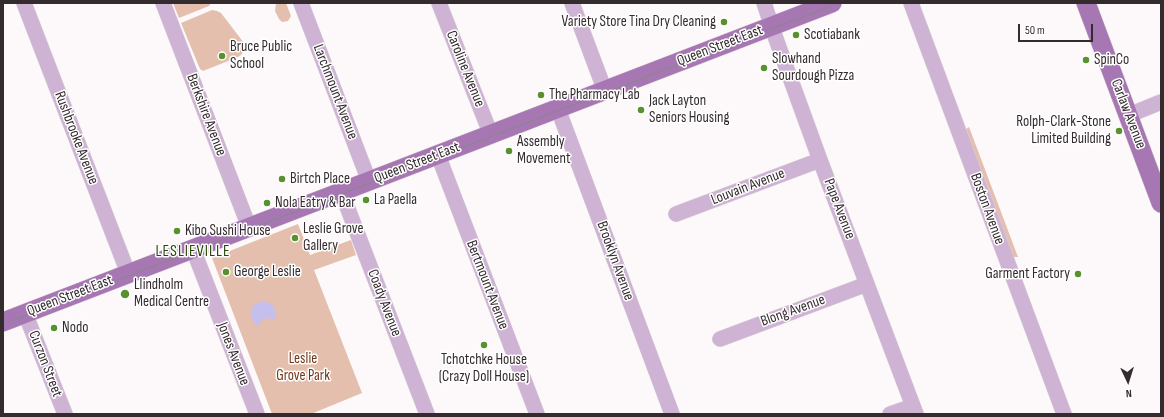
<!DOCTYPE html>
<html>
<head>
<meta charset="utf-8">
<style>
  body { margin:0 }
  #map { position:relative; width:1164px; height:417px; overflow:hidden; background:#fdf8fa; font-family:"Sofia Sans Condensed",sans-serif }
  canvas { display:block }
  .frame { position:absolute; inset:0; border:4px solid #342b2f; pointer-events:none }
  .north { position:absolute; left:1108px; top:361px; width:40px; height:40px; -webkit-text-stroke:3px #fff; paint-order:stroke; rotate:176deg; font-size:11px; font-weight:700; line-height:16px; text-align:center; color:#342b2f }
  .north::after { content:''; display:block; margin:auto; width:14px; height:18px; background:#342b2f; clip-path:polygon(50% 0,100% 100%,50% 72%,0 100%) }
  .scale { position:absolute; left:1018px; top:24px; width:75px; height:18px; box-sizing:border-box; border:2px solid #342b2f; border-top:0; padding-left:5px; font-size:12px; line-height:14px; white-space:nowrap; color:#342b2f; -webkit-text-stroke:3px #fff; paint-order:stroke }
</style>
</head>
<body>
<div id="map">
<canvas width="1164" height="417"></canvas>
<div class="frame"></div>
<div class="north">N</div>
<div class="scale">50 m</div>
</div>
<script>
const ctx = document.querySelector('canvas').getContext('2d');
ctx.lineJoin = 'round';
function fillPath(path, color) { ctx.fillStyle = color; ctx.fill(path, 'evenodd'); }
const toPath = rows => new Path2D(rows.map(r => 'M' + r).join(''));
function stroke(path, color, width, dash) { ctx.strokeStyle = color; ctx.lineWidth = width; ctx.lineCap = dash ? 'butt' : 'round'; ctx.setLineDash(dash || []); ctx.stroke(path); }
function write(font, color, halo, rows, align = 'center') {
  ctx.font = font + ' "Sofia Sans Condensed",sans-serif'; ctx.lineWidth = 3; ctx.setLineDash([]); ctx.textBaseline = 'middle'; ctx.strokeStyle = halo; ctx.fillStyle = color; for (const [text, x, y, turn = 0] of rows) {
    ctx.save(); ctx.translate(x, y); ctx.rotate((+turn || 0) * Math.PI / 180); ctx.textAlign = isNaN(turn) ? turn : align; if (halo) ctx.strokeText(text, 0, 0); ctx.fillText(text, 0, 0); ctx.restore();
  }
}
fillPath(toPath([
  [173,3,211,3,209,6,179,18],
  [276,3,286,3,291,16,288,21,282,22,279,19,275,11],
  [212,10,217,11,221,13,244,43,244,49,241,55,238,57,203,71,200,69,181,23],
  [969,127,1018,257,1014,257,1011,255,966,129],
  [298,224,310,255,351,240,356,255,314,270,362,393,311,414,272,414,212,258]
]), '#e4bfae');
fillPath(toPath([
  [262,301,269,303,273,305,276,312,276,315,274,321,270,318,264,319,260,322,259,326,255,324,251,318,251,310,255,304]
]), '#c4bfec');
const minor = toPath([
  [24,3,128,273],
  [163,3,249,227],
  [301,3,369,181],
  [439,3,491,135],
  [572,3,605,91],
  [764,3,776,39,820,160,916,414],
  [911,3,1064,414],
  [558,109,672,414],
  [1129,115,1161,102],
  [438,155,537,414],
  [341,191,427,414],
  [676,214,820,160],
  [193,249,257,414],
  [25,313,65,414],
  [720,339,867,284],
  [890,414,913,406]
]);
const major = toPath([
  [1086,3,1161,203],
  [3,322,832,3]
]);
stroke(minor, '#d9d3d5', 16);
stroke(major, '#d9d3d5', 20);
stroke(minor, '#ceb3d5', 15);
stroke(major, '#a777b4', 19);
stroke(toPath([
  [3,324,839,3]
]), '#8c8588', 1);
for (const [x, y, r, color] of [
  [724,22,4,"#58912d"],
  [796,35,4,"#58912d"],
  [222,56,4,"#58912d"],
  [1086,60,4,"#58912d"],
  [764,68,4,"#58912d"],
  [541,95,4,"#58912d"],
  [641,110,4,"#58912d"],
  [1119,131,4,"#58912d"],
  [509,151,4,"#58912d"],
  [282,179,4,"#58912d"],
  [366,200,4,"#58912d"],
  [267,203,4,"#58912d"],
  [177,231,4,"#58912d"],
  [295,238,4,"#58912d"],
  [226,272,4,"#58912d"],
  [1078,274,4,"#58912d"],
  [125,294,5,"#58912d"],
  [54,328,4,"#58912d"],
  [484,345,4,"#58912d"]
]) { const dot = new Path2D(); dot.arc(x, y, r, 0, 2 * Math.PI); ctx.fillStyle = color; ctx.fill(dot); stroke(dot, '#fff', 1.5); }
write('15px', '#342b2f', '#fff', [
  ["Variety Store Tina Dry Cleaning",716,22,"right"],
  ["Scotiabank",804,35],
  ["Bruce Public",230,47],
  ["School",230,64],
  ["Slowhand",772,59],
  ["Sourdough Pizza",772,76],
  ["SpinCo",1094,60],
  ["The Pharmacy Lab",549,95],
  ["Jack Layton",649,101],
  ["Seniors Housing",649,118],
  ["Rolph-Clark-Stone",1111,122,"right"],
  ["Limited Building",1111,139,"right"],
  ["Assembly",517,142],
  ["Movement",517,159],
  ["Birtch Place",290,179],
  ["La Paella",374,200],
  ["Nola Eatry & Bar",275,203],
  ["Leslie Grove",303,229],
  ["Gallery",303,246],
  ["Kibo Sushi House",185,231],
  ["George Leslie",234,272],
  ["Garment Factory",1070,274,"right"],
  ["Llindholm",134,285],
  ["Medical Centre",134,302],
  ["Nodo",62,328],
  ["Tchotchke House",484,360,"center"],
  ["(Crazy Doll House)",484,377,"center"]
], 'left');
write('15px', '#342b2f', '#fff', [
  ["Queen Street East",720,46,-21],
  ["Caroline Avenue",465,69,68],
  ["Larchmount Avenue",335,92,69],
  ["Carlaw Avenue",1128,114,69],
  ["Berkshire Avenue",206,115,69],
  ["Rushbrooke Avenue",76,138,69],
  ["Queen Street East",417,163,-21],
  ["Louvain Avenue",748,187,-21],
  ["Pape Avenue",839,209,69],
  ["Boston Avenue",987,209,70],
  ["Brooklyn Avenue",615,261,70],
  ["Bertmount Avenue",487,285,69],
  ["Queen Street East",70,296,-21],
  ["Coady Avenue",384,303,69],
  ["Blong Avenue",793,311,-20],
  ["Jones Avenue",233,354,69],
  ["Curzon Street",45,364,69]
]);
write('15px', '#703618', '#fff', [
  ["Leslie",303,359],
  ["Grove Park",303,376]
]);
ctx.letterSpacing = '1px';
write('16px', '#254805', '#fff', [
  ["LESLIEVILLE",193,252]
]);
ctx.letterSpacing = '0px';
</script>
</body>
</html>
